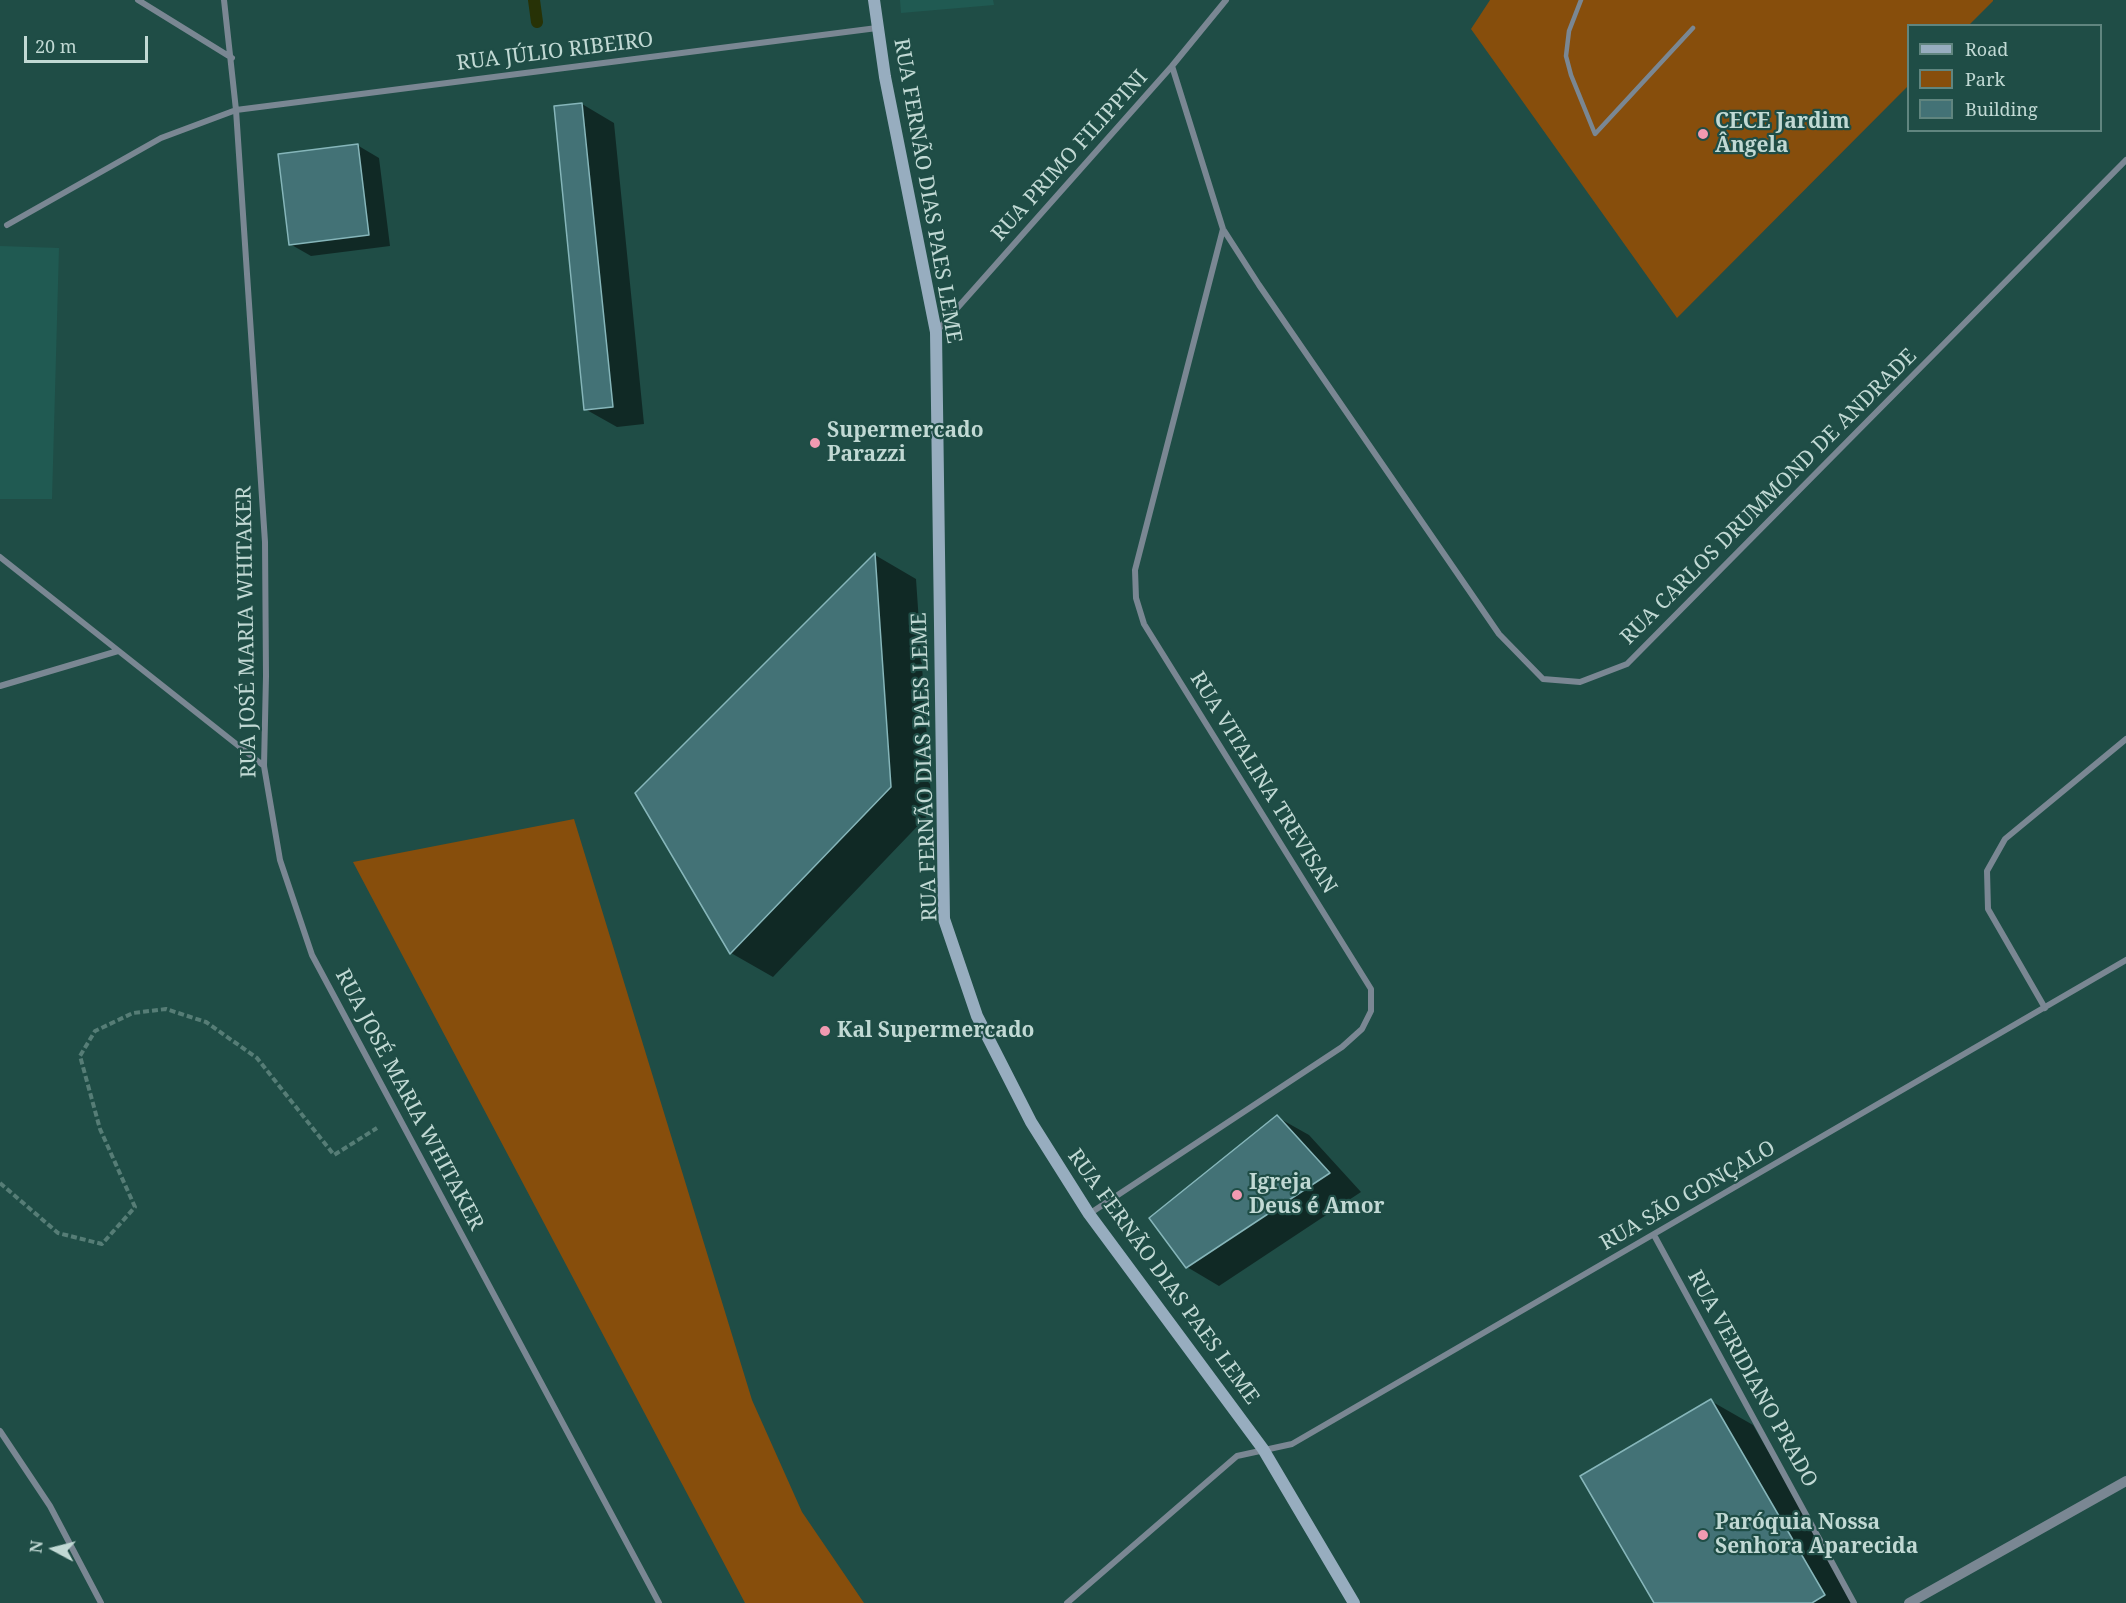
<!DOCTYPE html>
<html>
<head>
<meta charset="utf-8">
<style>
  body { margin:0 }
  #map { position:relative; width:2126px; height:1603px; overflow:hidden; background:#1f4d46; font-family:"Noto Serif",serif }
  canvas { display:block }
  .legend { position:absolute; left:1907px; top:24px; width:195px; height:108px; box-sizing:border-box; background:#1f4d46; border:2px solid #60857f; margin:0; padding:8px 10px; list-style:none; font-size:18px; color:#c1d9d4 }
  .legend li { display:flex; align-items:center; gap:12px; height:30px }
  .legend b { width:30px; border:2px solid #60857f }
  .north { position:absolute; left:24px; top:1519px; width:60px; height:60px; -webkit-text-stroke:4px #1f4d46; paint-order:stroke; rotate:277deg; font-size:16px; font-weight:700; line-height:24px; text-align:center; color:#c1d9d4 }
  .north::after { content:''; display:block; margin:auto; width:21px; height:27px; background:#c1d9d4; clip-path:polygon(50% 0,100% 100%,50% 72%,0 100%) }
  .scale { position:absolute; left:24px; top:36px; width:124px; height:27px; box-sizing:border-box; border:3px solid #c1d9d4; border-top:0; padding-left:8px; font-size:18px; line-height:21px; white-space:nowrap; color:#c1d9d4; -webkit-text-stroke:4px #1f4d46; paint-order:stroke }
</style>
</head>
<body>
<div id="map">
<canvas width="2126" height="1603"></canvas>
<ul class="legend">
<li><b style="height:8px;background:#97adbf"></b>Road</li>
<li><b style="height:16px;background:#874e0c"></b>Park</li>
<li><b style="height:16px;background:#437276"></b>Building</li>
</ul>
<div class="north">N</div>
<div class="scale">20 m</div>
</div>
<script>
const ctx = document.querySelector('canvas').getContext('2d');
ctx.lineJoin = 'round';
function fillPath(path, color) { ctx.fillStyle = color; ctx.fill(path, 'evenodd'); }
const toPath = rows => new Path2D(rows.map(r => 'M' + r).join(''));
function stroke(path, color, width, dash) { ctx.strokeStyle = color; ctx.lineWidth = width; ctx.lineCap = dash ? 'butt' : 'round'; ctx.setLineDash(dash || []); ctx.stroke(path); }
function write(font, color, halo, rows, align = 'center') {
  ctx.font = font + ' "Noto Serif",serif'; ctx.lineWidth = 4.5; ctx.setLineDash([]); ctx.textBaseline = 'middle'; ctx.strokeStyle = halo; ctx.fillStyle = color; for (const [text, x, y, turn = 0] of rows) {
    ctx.save(); ctx.translate(x, y); ctx.rotate((+turn || 0) * Math.PI / 180); ctx.textAlign = isNaN(turn) ? turn : align; if (halo) ctx.strokeText(text, 0, 0); ctx.fillText(text, 0, 0); ctx.restore();
  }
}
fillPath(toPath([
  [900,0,993,0,994,5,901,13],
  [0,246,59,248,52,499,0,499]
]), '#205a52');
fillPath(toPath([
  [1490,0,1993,0,1993,1,1969,25,1908,26,1908,86,1677,318,1471,29],
  [574,819,752,1400,802,1512,864,1603,745,1603,353,862]
]), '#874e0c');
fillPath(toPath([
  [582,104,614,123,644,424,617,427,585,409],
  [357,145,379,158,390,246,311,256,290,244],
  [875,555,916,579,932,811,773,977,731,953,637,793],
  [1277,1117,1309,1135,1361,1192,1219,1286,1187,1267],
  [1711,1401,1753,1425,1856,1603,1655,1603]
]), '#0007');
stroke(toPath([
  [534,0,537,22]
]), '#273206', 12);
const building = toPath([
  [582,103,613,407,584,410,554,106,582,103],
  [358,144,369,235,289,245,278,154,358,144],
  [875,553,891,787,730,954,635,793,875,553],
  [1277,1115,1330,1173,1186,1268,1149,1218,1277,1115],
  [1711,1399,1825,1595,1812,1603,1654,1603,1580,1476,1711,1399]
]);
fillPath(building, '#437276');
stroke(building, '#86b6ba', 1.5);
stroke(toPath([
  [0,1183,58,1233,102,1244,135,1207,100,1129,80,1056,95,1031,133,1013,166,1009,206,1022,257,1058,334,1155,377,1128]
]), '#567d76', 4, [6, 3]);
stroke(toPath([
  [1581,0,1569,31,1566,56,1571,75,1595,134,1693,28]
]), '#7a8793', 4.5);
stroke(toPath([
  [138,0,232,58],
  [224,0,236,110,265,542,266,676,264,766,280,860,312,955,659,1603],
  [1172,66,1223,229,1259,285,1499,634,1543,679,1580,682,1627,664,2126,160],
  [7,225,161,138,236,110,877,28],
  [936,332,1172,66,1226,0],
  [0,557,264,766],
  [0,686,118,651],
  [2045,1008,1988,909,1987,871,2005,839,2126,739],
  [1089,1214,1342,1047,1362,1029,1371,1011,1371,989,1144,624,1136,598,1135,570,1223,229],
  [1654,1235,1854,1603],
  [0,1431,50,1506,101,1603],
  [1067,1603,1237,1456,1292,1444,2126,960]
]), '#7a8793', 6);
stroke(toPath([
  [1909,1603,2126,1481]
]), '#7a8793', 10);
stroke(toPath([
  [874,0,885,77,936,332,944,919,977,1016,1031,1122,1089,1214,1263,1449,1354,1603]
]), '#97adbf', 12);
for (const [x, y, r, color] of [
  [1703,134,6,"#f19ab1"],
  [815,443,6,"#f19ab1"],
  [825,1031,6,"#f19ab1"],
  [1237,1195,6,"#f19ab1"],
  [1703,1535,6,"#f19ab1"]
]) { const dot = new Path2D(); dot.arc(x, y, r, 0, 2 * Math.PI); ctx.fillStyle = color; ctx.fill(dot); stroke(dot, '#1f4d46', 2); }
write('21px', '#c1d9d4', '#1f4d46', [
  ["RUA JÚLIO RIBEIRO",555,52,-7],
  ["RUA PRIMO FILIPPINI",1070,156,-48],
  ["RUA FERNÃO DIAS PAES LEME",927,191,80],
  ["RUA CARLOS DRUMMOND DE ANDRADE",1769,497,-45],
  ["RUA JOSÉ MARIA WHITAKER",247,632,-91],
  ["RUA FERNÃO DIAS PAES LEME",925,767,-92],
  ["RUA VITALINA TREVISAN",1263,783,58],
  ["RUA JOSÉ MARIA WHITAKER",409,1100,62],
  ["RUA SÃO GONÇALO",1688,1196,-30],
  ["RUA FERNÃO DIAS PAES LEME",1163,1277,54],
  ["RUA VERIDIANO PRADO",1752,1379,61]
]);
write('bold 21px', '#c1d9d4', '#1f4d46', [
  ["CECE Jardim",1715,122],
  ["Ângela",1715,146],
  ["Supermercado",827,431],
  ["Parazzi",827,455],
  ["Kal Supermercado",837,1031],
  ["Igreja",1249,1183],
  ["Deus é Amor",1249,1207],
  ["Paróquia Nossa",1715,1523],
  ["Senhora Aparecida",1715,1547]
], 'left');
</script>
</body>
</html>
